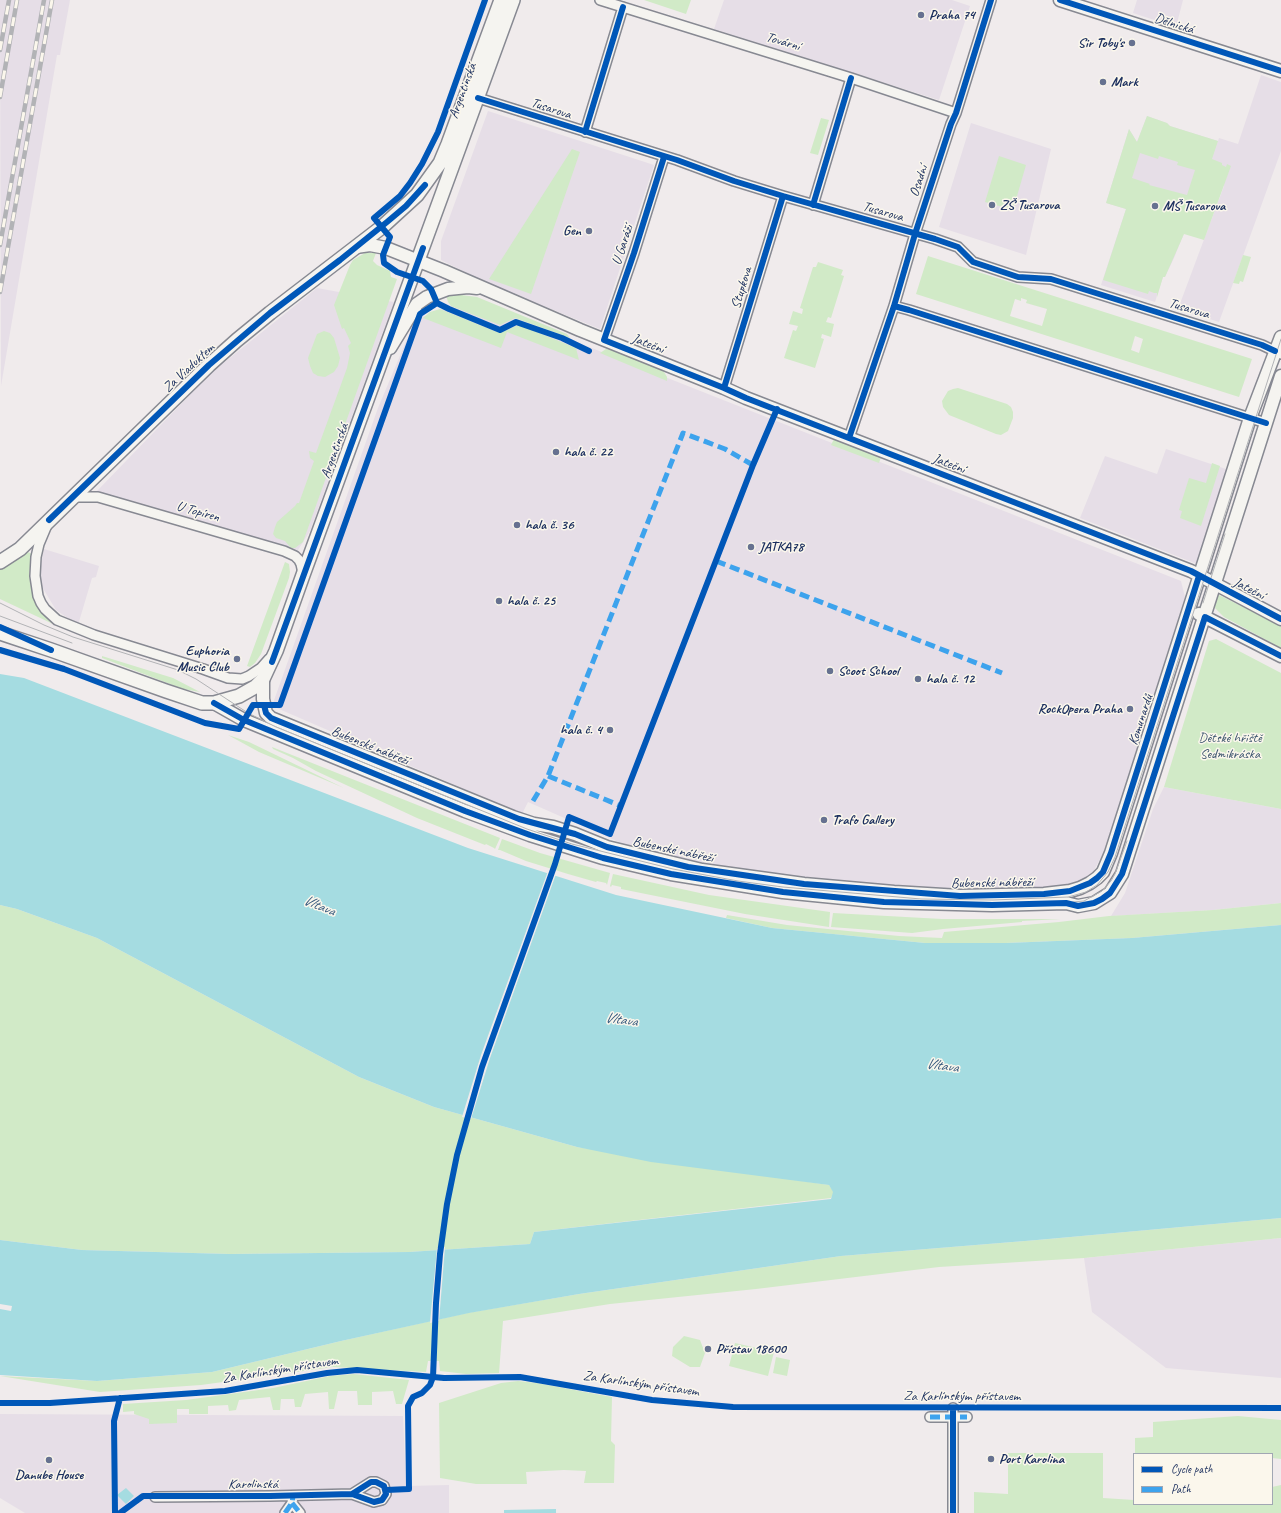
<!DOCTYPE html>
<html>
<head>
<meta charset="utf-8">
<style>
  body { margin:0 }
  #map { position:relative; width:1281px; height:1513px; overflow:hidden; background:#f0ebec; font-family:Caveat,sans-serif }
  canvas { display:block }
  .legend { position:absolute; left:1133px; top:1453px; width:140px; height:52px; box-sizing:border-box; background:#fbf7ec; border:1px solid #a1a7b3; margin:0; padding:5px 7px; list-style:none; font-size:12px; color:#1b2f5e }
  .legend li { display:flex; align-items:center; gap:8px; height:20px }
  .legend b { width:20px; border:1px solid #a1a7b3 }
</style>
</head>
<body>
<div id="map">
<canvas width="1281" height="1513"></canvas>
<ul class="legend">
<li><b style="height:5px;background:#0057b8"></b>Cycle path</li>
<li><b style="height:5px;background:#3da3ed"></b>Path</li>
</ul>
</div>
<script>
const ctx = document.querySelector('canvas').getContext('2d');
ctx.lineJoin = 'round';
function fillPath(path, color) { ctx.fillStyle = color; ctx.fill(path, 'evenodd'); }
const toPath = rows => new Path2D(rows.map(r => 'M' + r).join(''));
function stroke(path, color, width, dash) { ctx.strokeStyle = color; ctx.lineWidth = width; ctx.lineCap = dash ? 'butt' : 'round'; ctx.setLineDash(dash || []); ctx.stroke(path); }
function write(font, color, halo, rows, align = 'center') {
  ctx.font = font + ' Caveat,sans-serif'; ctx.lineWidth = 3; ctx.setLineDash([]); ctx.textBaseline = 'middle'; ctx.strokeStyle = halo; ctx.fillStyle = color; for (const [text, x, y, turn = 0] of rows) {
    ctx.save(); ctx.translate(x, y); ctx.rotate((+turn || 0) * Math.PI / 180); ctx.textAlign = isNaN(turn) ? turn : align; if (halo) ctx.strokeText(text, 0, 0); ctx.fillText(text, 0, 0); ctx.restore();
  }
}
fillPath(toPath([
  [0,0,70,0,60,55,57,55,1,386],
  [724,0,952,0,970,6,939,100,714,29],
  [1137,0,1183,0,1176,27,1133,13],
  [1261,75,1281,82,1281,151,1219,322,1178,309,1224,186,1206,179,1174,258,1165,277,1163,277,1155,302,1101,285,1126,209,1106,203,1129,129,1137,142,1147,116,1167,123,1170,126,1218,141,1219,138,1238,144],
  [488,111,654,165,600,329,487,283,441,260,441,241],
  [971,123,1051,149,1026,255,939,227],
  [317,288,394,302,310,531,298,550,112,497,97,491,211,373],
  [455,304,488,307,1181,581,1185,597,1109,842,1091,876,1073,886,989,890,869,886,806,880,669,857,619,842,528,802,522,814,272,706,378,408,415,320],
  [1166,449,1229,470,1197,564,1080,518,1105,456,1157,474],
  [44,549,99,566,96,577,92,578,78,625,56,610,41,585,40,567],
  [1164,787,1281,809,1281,903,1213,910,1111,916,1125,893,1153,809],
  [1281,1238,1281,1378,1166,1368,1092,1312,1084,1258],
  [0,1414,403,1416,406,1486,449,1485,449,1513,25,1513,0,1498]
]), '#e6dee7');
fillPath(toPath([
  [644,0,691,0,686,14],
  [1147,116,1167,123,1170,126,1218,141,1212,159,1222,163,1222,165,1226,167,1227,164,1231,166,1204,240,1184,234,1165,277,1163,277,1157,297,1157,293,1154,293,1149,291,1148,294,1103,280,1126,209,1106,203,1129,129,1137,142],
  [1140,153,1158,159,1159,156,1178,162,1177,165,1195,170,1187,195,1149,185,1150,184,1132,178],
  [821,118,829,120,818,155,810,153],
  [572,149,580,152,531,294,489,279],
  [999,156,1026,165,1013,210,985,202],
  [365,253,376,253,373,261,377,265,390,271,391,277,397,279,303,542,295,548,291,548,285,541,276,538,273,534,275,527,277,522,295,506,297,503,299,503,314,461,310,458,309,451,316,453,347,368,350,353,348,346,351,343,344,328,342,329,334,305,350,265,353,260],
  [1243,255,1251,257,1243,282,1240,281,1239,284,1233,283],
  [928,256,1252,359,1239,397,916,294],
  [1021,298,1027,300,1026,303,1047,309,1042,326,1010,316,1015,299,1021,301],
  [1135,336,1143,339,1139,353,1131,350],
  [818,262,843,270,841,275,844,276,831,318,828,317,826,322,834,324,831,337,822,334,821,338,824,339,815,368,784,358,793,330,796,331,798,326,789,324,793,311,802,314,803,309,800,308,813,267,816,267],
  [453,294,477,297,567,334,570,338,515,318,500,325,451,306,448,302,446,295],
  [440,309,497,332,502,332,516,326,522,326,576,348,579,360,507,332,501,348,423,318,430,312],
  [324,331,330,333,334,338,340,358,338,366,334,372,325,377,318,376,313,373,310,366,308,358,317,334],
  [606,349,611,350,658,368,664,372,667,377,667,381,600,353],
  [958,388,1007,404,1011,407,1013,412,1013,418,1008,431,1001,435,996,434,949,415,943,407,942,401,948,391,953,389],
  [834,439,881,457,879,463,831,445],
  [1212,463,1220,466,1201,526,1180,518,1182,511,1179,510,1189,478,1206,483],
  [28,552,32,554,29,574,32,592,40,610,53,624,0,599,0,570],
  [285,562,289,564,290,572,289,578,261,654,255,663,250,667,247,666],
  [1219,595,1281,626,1281,648,1224,617,1212,605,1215,597],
  [1216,639,1281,673,1281,809,1164,787,1209,641],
  [102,656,173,678,200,692,183,689,102,658],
  [228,735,249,742,344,788,259,752],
  [272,747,500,838,495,849,494,848,486,844,485,845,417,818,316,771,293,758,273,749],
  [502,839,540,853,610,873,607,885,606,883,597,881,596,882,568,874,526,861,500,850,498,850],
  [613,874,709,895,830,912,829,927,745,914,621,889,621,887,612,885,611,887,610,886],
  [1281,903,1281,925,1132,938,1006,943,925,943,772,928,726,918,727,915,787,925,899,936,942,938,944,932,1059,922,1109,916,1213,910],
  [0,905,17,909,97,938,359,1077,434,1107,577,1147,829,1185,834,1192,831,1198,534,1232,530,1244,409,1252,230,1254,82,1250,0,1240],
  [833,913,942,919,1061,919,1022,921,1022,922,943,929,912,933,831,927],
  [1281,1218,1281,1238,1084,1258,939,1267,756,1289,610,1304,503,1321,499,1373,466,1374,440,1371,439,1361,428,1361,426,1372,333,1367,201,1385,100,1392,0,1376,97,1381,212,1372,341,1341,467,1313,579,1294,841,1256,1037,1240],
  [684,1336,700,1340,705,1353,700,1367,690,1367,672,1356,673,1347],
  [735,1343,774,1352,768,1376,729,1366],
  [776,1357,790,1360,787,1376,773,1373],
  [354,1374,409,1380,402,1404,396,1404,393,1391,372,1392,372,1405,358,1405,357,1391,338,1391,334,1409,329,1409,328,1392,305,1394,301,1407,295,1407,294,1399,281,1399,280,1410,273,1410,270,1397,239,1400,236,1410,229,1411,228,1405,208,1406,208,1414,189,1414,189,1409,177,1409,177,1423,149,1424,149,1419,134,1414,134,1411,123,1412,123,1404,186,1400,273,1388,330,1376],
  [518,1381,537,1383,612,1397,611,1441,615,1445,614,1483,584,1483,586,1471,564,1470,526,1472,527,1484,476,1484,440,1478,439,1403,501,1383],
  [1238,1416,1281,1420,1281,1459,1272,1458,1272,1454,1135,1454,1135,1438,1153,1437,1153,1422],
  [1008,1453,1103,1453,1103,1498,1134,1500,1134,1504,1272,1504,1272,1487,1281,1485,1281,1513,974,1513,974,1492,1008,1494]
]), '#d1eac7');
fillPath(toPath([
  [0,674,24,678,468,848,616,895,772,928,925,943,1006,943,1132,938,1281,925,1281,1218,1037,1240,841,1256,579,1294,469,1313,341,1341,212,1372,97,1381,0,1375,0,1309,11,1311,12,1306,0,1304,0,1240,82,1250,230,1254,409,1252,530,1244,534,1232,831,1199,833,1192,829,1185,651,1162,577,1147,434,1107,359,1077,97,938,17,909,0,905],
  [126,1488,134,1496,126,1504,117,1495],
  [556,1509,556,1513,504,1513,504,1510]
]), '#a5dce1');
fillPath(toPath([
  [548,871,556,874,490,1058,471,1119,462,1117,481,1055],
  [445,1247,439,1321,430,1323,437,1248]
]), '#f0ebec');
const minor = toPath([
  [600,0,851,78,956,113],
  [478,98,677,160,734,181,783,196,935,239,958,247,973,262,1018,277,1051,279,1262,345,1281,354],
  [585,132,623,7],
  [813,205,851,78],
  [894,306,909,310,1266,423],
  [604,340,634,253,664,157],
  [724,388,783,196],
  [849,438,894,306,915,234,951,124,956,113,991,0],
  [72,497,98,497,284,551,295,556,299,560,301,564,303,573],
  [47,525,39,544,36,557,35,576,38,596,41,603,45,609,57,620,94,635,203,669,228,678,242,679,249,676,261,668,269,659],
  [930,1417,967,1417],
  [155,1497,270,1496,352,1494,374,1502,382,1500,386,1494,384,1486,376,1482,371,1482,352,1494],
  [292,1503,300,1513],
  [285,1513,292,1503,293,1496],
  [953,1513,953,1408]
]);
const tertiary = toPath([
  [1060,0,1281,71],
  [356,247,370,245,386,248,444,271,580,330,724,388,746,398,1191,571,1281,619],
  [390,348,417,304,427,297,448,289,468,287,477,288],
  [1199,614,1281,656],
  [263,679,263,699,266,713,271,718,513,817,534,824,553,827,575,834,607,847,702,870,804,884,894,892,960,896,1044,894,1070,891,1080,888,1090,883,1097,878,1103,872,1111,853,1250,418,1281,337],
  [214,703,244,720,465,811,530,835,603,858,671,874,783,892,884,902,992,905,1066,903,1078,906,1094,903,1110,893,1122,874,1281,376]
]);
const secondary = toPath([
  [0,562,20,549,209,365,237,340,270,313,382,227,417,195,440,163,448,144,501,0],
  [0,633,51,650,166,691,202,703,214,703,239,696,255,687,263,679,276,651,303,575,513,0]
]);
stroke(minor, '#878992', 12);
stroke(tertiary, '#878992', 15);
stroke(secondary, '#878992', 16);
stroke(minor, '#f5f4f0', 9);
stroke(tertiary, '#f5f4f0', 12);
stroke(secondary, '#f5f4f0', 13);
stroke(toPath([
  [0,603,44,625,73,637,178,670,196,679,248,713,276,727,527,829,572,844,673,869,738,881,783,887,921,899,993,900,1068,897,1086,892,1097,885,1108,872,1115,857,1281,339],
  [1203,603,1225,534],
  [0,616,72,643],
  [352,765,417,791],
  [1062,903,1084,901,1102,891,1111,881,1115,874,1127,841]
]), '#b2b3b6', 1);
const rail = toPath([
  [0,50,9,0],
  [0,97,17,0],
  [0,245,44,0],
  [0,292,52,0]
]);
stroke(rail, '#b2b3b6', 4.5);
stroke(rail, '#fbf7ec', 3, [9]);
stroke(toPath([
  [716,561,1002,673],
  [548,776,621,806],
  [533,801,548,776,683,433,725,449,753,465,752,468],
  [930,1417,967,1417],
  [292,1503,300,1513],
  [285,1513,292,1503,293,1496]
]), '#3da3ed', 5, [10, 5]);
stroke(toPath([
  [485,0,438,132,422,164,410,183,400,196,374,218,390,237,383,255,384,263,397,272,423,281,431,289,437,303,449,309,500,330,516,322,562,338,589,351],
  [1060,0,1281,71],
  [478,98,677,160,734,181,783,196,935,239,958,247,973,262,1018,277,1051,279,1262,345,1275,351],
  [585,132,623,7],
  [664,157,634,253,604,340,724,388,746,398,1191,571,1281,619],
  [813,205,851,78],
  [894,306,909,310,1266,423],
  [724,388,783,196],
  [849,438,894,306,915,234,951,124,956,113,991,0],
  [49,520,209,365,270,313,340,260,387,222,406,206,425,185],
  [0,627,51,650],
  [0,650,64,669,205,723,239,729,253,705,280,705,420,314,437,303],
  [272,662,423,248],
  [214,703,244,720,465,811,530,835,603,858,671,874,783,892,884,902,992,905,1066,903,1078,906,1094,903,1102,899,1110,893,1122,874,1205,617,1281,656],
  [264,705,266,713,271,718,519,819,575,834,607,847,688,867,804,884,960,896,1044,894,1070,891,1090,883,1097,878,1103,872,1111,853,1199,576],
  [0,1403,50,1403,225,1391,327,1373,357,1370,444,1378,520,1377,652,1400,733,1407,1281,1408],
  [386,1490,409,1489,408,1406,413,1397,422,1393,430,1385,433,1377,436,1303,440,1254,447,1204,457,1155,482,1067,555,864,569,817,610,834,753,465,777,409],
  [115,1513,114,1421,120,1398],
  [120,1513,143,1496,270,1496,352,1494,374,1502,382,1500,386,1494,384,1486,376,1482,371,1482,352,1494],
  [953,1513,953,1408]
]), '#0057b8', 6);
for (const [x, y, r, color] of [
  [921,15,4,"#667190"],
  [1132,43,4,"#667190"],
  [1103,82,4,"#667190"],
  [992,205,4,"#667190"],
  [1155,206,4,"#667190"],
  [589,231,4,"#667190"],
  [556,452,4,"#667190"],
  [517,525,4,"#667190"],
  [751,547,4,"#667190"],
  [499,601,4,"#667190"],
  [237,659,4,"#667190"],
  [830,671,4,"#667190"],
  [918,679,4,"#667190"],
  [1130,709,4,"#667190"],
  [610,730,4,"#667190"],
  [824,820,4,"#667190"],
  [708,1349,4,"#667190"],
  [991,1459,4,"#667190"],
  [49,1460,4,"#667190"]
]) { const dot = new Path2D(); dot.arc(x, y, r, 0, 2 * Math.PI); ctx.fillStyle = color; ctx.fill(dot); stroke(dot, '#fbf7ec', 1.5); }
write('bold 14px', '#1b2f5e', '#fbf7ec', [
  ["Praha 74",929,15],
  ["Sir Toby's",1124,43,"right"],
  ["Mark",1111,82],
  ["ZŠ Tusarova",1000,205],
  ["MŠ Tusarova",1163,206],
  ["Gen",581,231,"right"],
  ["hala č. 22",564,452],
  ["hala č. 36",525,525],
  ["JATKA78",759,547],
  ["hala č. 25",507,601],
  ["Euphoria",229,651,"right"],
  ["Music Club",229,667,"right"],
  ["Scoot School",838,671],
  ["hala č. 12",926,679],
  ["RockOpera Praha",1122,709,"right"],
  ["hala č. 4",602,730,"right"],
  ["Trafo Gallery",832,820],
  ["Přístav 18600",716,1349],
  ["Port Karolina",999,1459],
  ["Danube House",49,1475,"center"]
], 'left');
write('14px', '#1b2f5e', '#fbf7ec', [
  ["Dělnická",1174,24,18],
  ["Tovární",783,42,17],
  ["Argentinská",463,91,-70],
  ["Tusarova",551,109,18],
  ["Osadní",919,181,-72],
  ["Tusarova",883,212,16],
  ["U Garáží",623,245,-72],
  ["Stupkova",742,288,-73],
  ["Tusarova",1189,309,17],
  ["Jateční",648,344,21],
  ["Za Viaduktem",189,368,-43],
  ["Argentinská",335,451,-70],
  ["Jateční",949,464,21],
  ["U Topíren",198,512,16],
  ["Jateční",1249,589,27],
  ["Komunardů",1141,720,-72],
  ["Bubenské nábřeží",370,746,22],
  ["Bubenské nábřeží",673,850,12],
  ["Bubenské nábřeží",992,883,-1],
  ["Za Karlínským přístavem",280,1370,-9],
  ["Za Karlínským přístavem",641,1384,8],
  ["Za Karlínským přístavem",962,1396],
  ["Karolinská",253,1484]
]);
write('14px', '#3a546d', '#fbf7ec', [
  ["Dětské hřiště",1230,738],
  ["Sedmikráska",1230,754]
]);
write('italic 15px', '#36597e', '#fbf7ec', [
  ["Vltava",319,906,22],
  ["Vltava",621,1020,8],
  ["Vltava",942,1066,8]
]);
</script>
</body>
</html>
